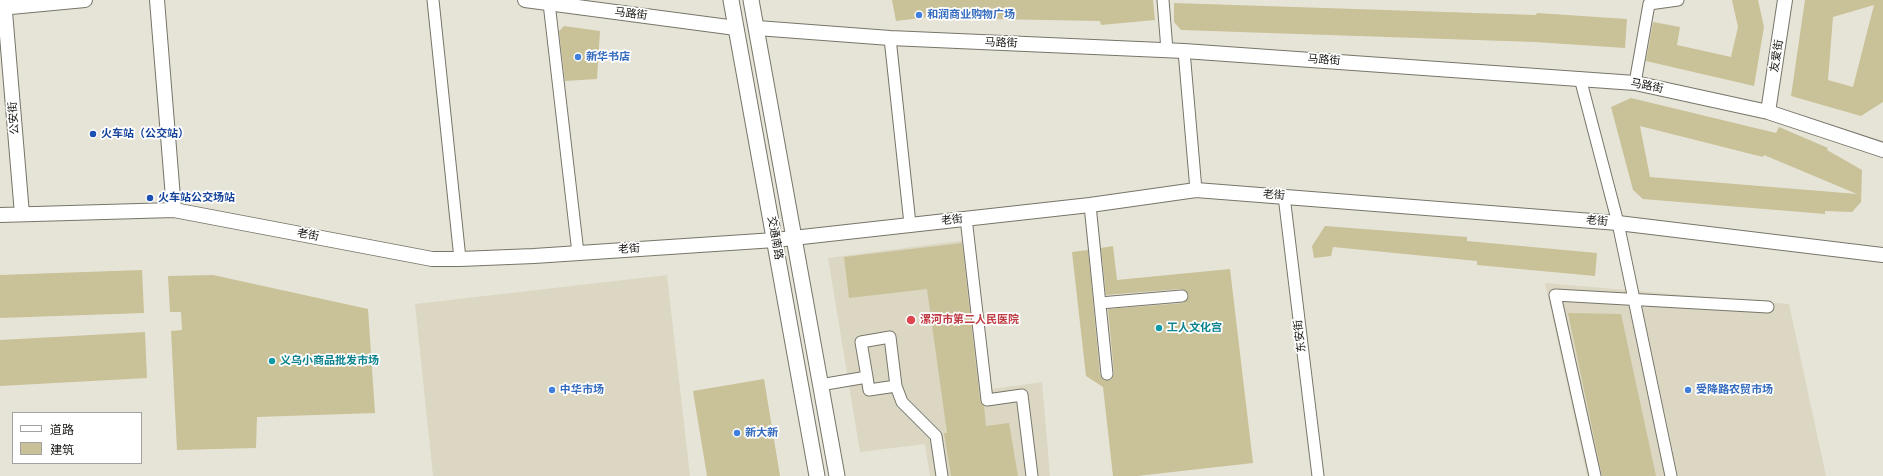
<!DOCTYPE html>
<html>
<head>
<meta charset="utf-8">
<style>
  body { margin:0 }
  #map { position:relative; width:1883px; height:476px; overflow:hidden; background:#e6e4d7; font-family:"PT Sans","Noto Sans SC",sans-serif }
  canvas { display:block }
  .legend { position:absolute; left:12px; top:412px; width:130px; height:52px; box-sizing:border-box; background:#fff; border:1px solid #a3a2a1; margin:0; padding:5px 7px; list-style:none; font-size:12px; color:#181713 }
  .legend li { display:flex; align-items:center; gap:8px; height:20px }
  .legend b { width:20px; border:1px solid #a3a2a1 }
</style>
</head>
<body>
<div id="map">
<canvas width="1883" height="476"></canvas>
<ul class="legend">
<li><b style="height:5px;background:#fff"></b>道路</li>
<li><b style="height:11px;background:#c9c197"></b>建筑</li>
</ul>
</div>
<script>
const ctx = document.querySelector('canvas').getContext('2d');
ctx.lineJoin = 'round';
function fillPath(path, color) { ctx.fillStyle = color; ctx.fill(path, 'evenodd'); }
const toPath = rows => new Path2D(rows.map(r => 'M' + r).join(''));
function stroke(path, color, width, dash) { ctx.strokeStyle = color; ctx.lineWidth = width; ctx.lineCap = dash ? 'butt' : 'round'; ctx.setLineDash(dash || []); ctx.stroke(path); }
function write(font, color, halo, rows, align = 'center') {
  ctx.font = font + ' "PT Sans","Noto Sans SC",sans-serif'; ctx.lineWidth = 3.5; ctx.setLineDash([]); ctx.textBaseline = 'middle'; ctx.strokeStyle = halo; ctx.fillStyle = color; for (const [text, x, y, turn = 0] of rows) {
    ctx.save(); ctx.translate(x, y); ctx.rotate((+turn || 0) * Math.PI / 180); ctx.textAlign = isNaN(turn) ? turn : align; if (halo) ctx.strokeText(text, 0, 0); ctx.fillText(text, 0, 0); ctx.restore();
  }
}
fillPath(toPath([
  [973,239,992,389,1042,382,1050,476,930,476,925,444,860,452,828,258],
  [667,275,690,476,433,476,415,304],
  [1545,283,1789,304,1826,476,1587,476]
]), '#dbd7c3');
fillPath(toPath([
  [892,0,1153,0,1155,20,1101,25,1100,21,991,19,992,9,896,21],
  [1732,0,1758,0,1764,27,1754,86,1646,61,1653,22,1680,27,1677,45,1731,57,1738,27],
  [1805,0,1883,0,1883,102,1861,116,1791,96],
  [1874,5,1853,87,1828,80,1833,17],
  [1174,3,1536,15,1537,13,1627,19,1625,48,1535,42,1181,30,1174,22],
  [564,26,600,31,597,79,565,81,559,31],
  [1631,98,1776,133,1779,127,1828,148,1827,150,1862,170,1861,202,1852,212,1825,211,1825,214,1643,199,1633,190,1611,107],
  [1640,126,1763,157,1764,155,1857,194,1650,177],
  [1325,226,1467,237,1467,241,1597,253,1595,276,1477,265,1477,261,1333,247,1331,256,1314,258,1312,246],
  [962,243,980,401,984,406,986,426,1009,423,1018,476,951,476,944,433,947,433,927,289,849,298,844,257],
  [1113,246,1117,280,1230,269,1253,463,1137,476,1113,476,1103,387,1086,376,1072,252,1088,250,1100,375,1104,380,1111,380,1114,374,1108,309,1183,303,1186,301,1189,296,1187,292,1181,289,1106,295,1101,248],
  [142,270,144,313,0,318,0,275],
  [213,275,368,309,375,413,257,417,256,448,177,450,171,331,182,330,181,312,170,312,168,276],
  [1568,313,1621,314,1656,476,1602,476],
  [145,332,147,378,0,386,0,340],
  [764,379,780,476,707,476,693,391]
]), '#c9c197');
const minor = toPath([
  [433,0,460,259],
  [1163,0,1167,50],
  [549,3,578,253],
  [890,38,910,224],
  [1184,51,1196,190],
  [1580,78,1618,223,1671,476],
  [1635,83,1649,4,1678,0],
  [1284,196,1318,476],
  [1090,205,1107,374],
  [966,218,987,400,1022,395,1032,476],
  [1100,303,1182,296],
  [867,377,869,390,896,386],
  [820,385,867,377,861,342,890,337,896,386,902,402,936,436,942,476],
  [1595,476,1555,295,1768,307]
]);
const tertiary = toPath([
  [4,0,22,214],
  [157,0,174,210],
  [525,0,736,28],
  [0,8,85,0],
  [757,28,890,38,1184,51,1635,83,1768,112,1883,150],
  [1768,112,1785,0],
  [0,215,174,210,432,259,460,259,534,256,775,240,1090,205,1196,190,1618,223,1883,255]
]);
const secondary = toPath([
  [731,0,817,476],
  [751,0,837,476]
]);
stroke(minor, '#777569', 13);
stroke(tertiary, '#777569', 16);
stroke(secondary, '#777569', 17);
stroke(minor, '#fff', 11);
stroke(tertiary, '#fff', 14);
stroke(secondary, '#fff', 15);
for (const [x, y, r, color] of [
  [919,15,4,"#3f7fe0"],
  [578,57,4,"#3f7fe0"],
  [93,134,4,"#1a4fb4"],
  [150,198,4,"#1a4fb4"],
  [911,320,5,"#e0444e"],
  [1159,328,4,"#0f9aa8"],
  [272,361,4,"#0f9aa8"],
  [552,390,4,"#3f7fe0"],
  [1688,390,4,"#3f7fe0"],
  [737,433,4,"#3f7fe0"]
]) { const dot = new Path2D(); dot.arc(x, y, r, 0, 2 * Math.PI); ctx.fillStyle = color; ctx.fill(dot); stroke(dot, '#fff', 1.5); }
write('11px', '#181713', '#fff', [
  ["马路街",631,14,7],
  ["马路街",1001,43,2],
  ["友爱街",1777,56,-81],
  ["马路街",1324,60,4],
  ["马路街",1647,86,11],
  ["公安街",14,118,-95],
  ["老街",1274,195,4],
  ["老街",952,220,-6],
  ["老街",1597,221,5],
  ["老街",308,235,11],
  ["交通南路",775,238,80],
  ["老街",629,249,-4],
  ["东安街",1300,336,-97]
]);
write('bold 11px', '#366cbe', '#fff', [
  ["和润商业购物广场",927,15],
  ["新华书店",586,57],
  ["中华市场",560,390],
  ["受降路农贸市场",1696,390],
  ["新大新",745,433]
], 'left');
write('bold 11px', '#164399', '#fff', [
  ["火车站（公交站）",101,134],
  ["火车站公交场站",158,198]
], 'left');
write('bold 11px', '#be3a42', '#fff', [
  ["漯河市第二人民医院",920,320]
], 'left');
write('bold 11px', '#0d838f', '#fff', [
  ["工人文化宫",1167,328],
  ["义乌小商品批发市场",280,361]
], 'left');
</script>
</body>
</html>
